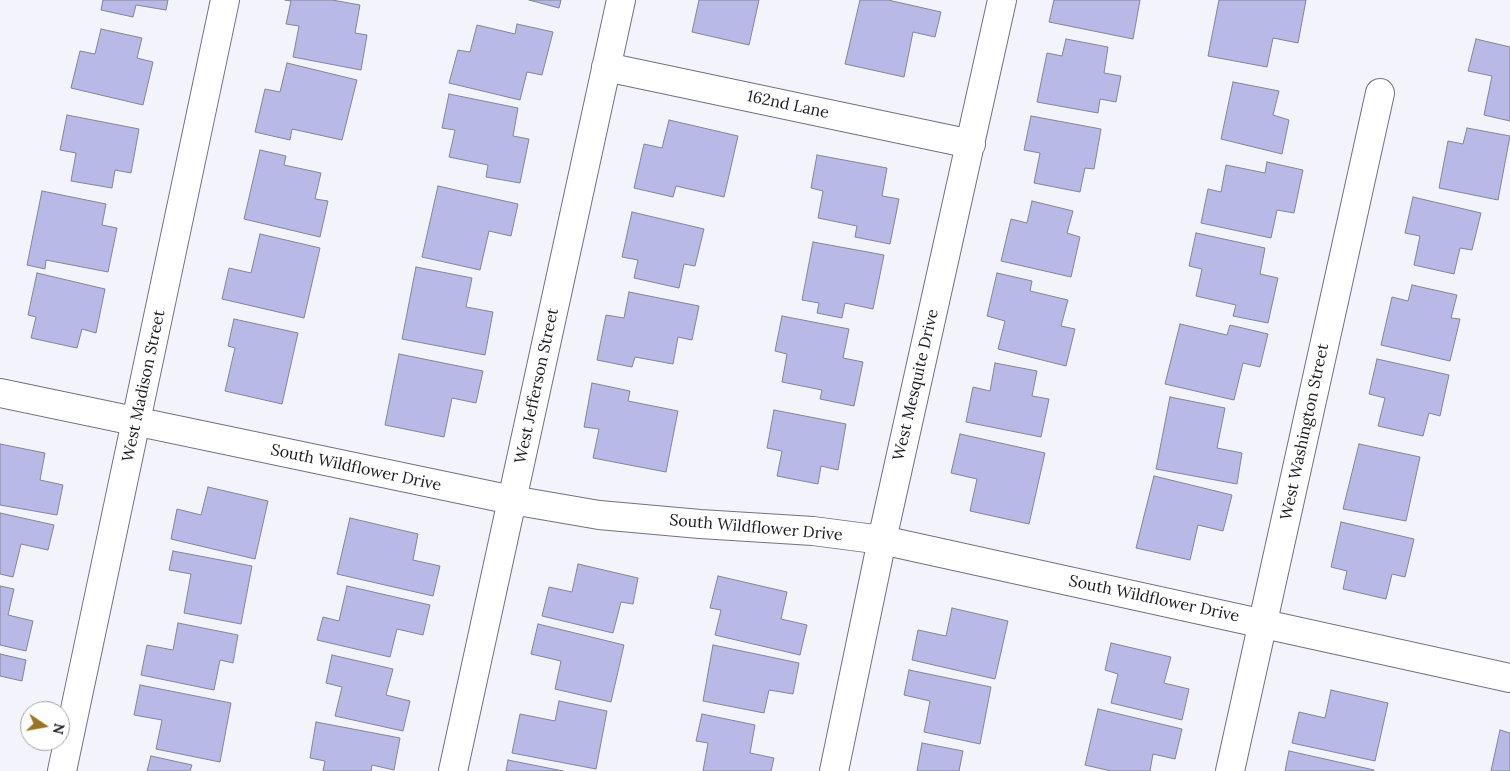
<!DOCTYPE html>
<html>
<head>
<meta charset="utf-8">
<style>
  body { margin:0 }
  #map { position:relative; width:1510px; height:771px; overflow:hidden; background:#f3f3fc; font-family:Lora,serif }
  canvas { display:block }
  .north { position:absolute; left:20px; top:701px; width:50px; height:50px; box-sizing:border-box; background:#fff; border:1px solid #a4a4a7; border-radius:50%; rotate:102deg; font-size:14px; font-weight:700; line-height:20px; text-align:center; color:#1b1c23 }
  .north::after { content:''; display:block; margin:auto; width:18px; height:22px; background:#9a7420; clip-path:polygon(50% 0,100% 100%,50% 72%,0 100%) }
</style>
</head>
<body>
<div id="map">
<canvas width="1510" height="771"></canvas>
<div class="north">N</div>
</div>
<script>
const ctx = document.querySelector('canvas').getContext('2d');
ctx.lineJoin = 'round';
function fillPath(path, color) { ctx.fillStyle = color; ctx.fill(path, 'evenodd'); }
const toPath = rows => new Path2D(rows.map(r => 'M' + r).join(''));
function stroke(path, color, width, dash) { ctx.strokeStyle = color; ctx.lineWidth = width; ctx.lineCap = dash ? 'butt' : 'round'; ctx.setLineDash(dash || []); ctx.stroke(path); }
function write(font, color, halo, rows, align = 'center') {
  ctx.font = font + ' Lora,serif'; ctx.lineWidth = 4; ctx.setLineDash([]); ctx.textBaseline = 'middle'; ctx.strokeStyle = halo; ctx.fillStyle = color; for (const [text, x, y, turn = 0] of rows) {
    ctx.save(); ctx.translate(x, y); ctx.rotate((+turn || 0) * Math.PI / 180); ctx.textAlign = isNaN(turn) ? turn : align; if (halo) ctx.strokeText(text, 0, 0); ctx.fillText(text, 0, 0); ctx.restore();
  }
}
const building = toPath([
  [103,0,168,0,166,10,136,5,133,17,101,10,103,0],
  [285,0,332,0,360,5,355,33,367,35,361,70,293,57,299,26,286,24,291,1,285,0],
  [529,0,561,0,559,8,529,0],
  [699,0,759,0,749,45,692,32,699,0],
  [860,0,888,0,941,12,935,37,913,32,904,77,845,64,860,0],
  [1054,0,1140,0,1133,39,1049,22,1054,0],
  [1219,0,1306,0,1298,43,1273,38,1267,67,1208,56,1219,0],
  [517,24,553,32,542,75,527,72,520,100,449,83,458,50,470,52,477,25,515,34,517,24],
  [101,29,142,38,137,58,153,62,143,105,71,88,80,51,95,54,101,29],
  [1066,39,1108,47,1104,73,1121,76,1116,102,1100,99,1098,113,1037,102,1047,53,1062,56,1066,39],
  [1476,39,1510,47,1510,121,1484,115,1492,76,1468,71,1476,39],
  [287,63,357,80,342,140,292,129,290,140,255,132,265,89,280,92,287,63],
  [1233,82,1279,91,1273,115,1289,120,1282,154,1221,139,1233,82],
  [449,94,518,108,513,136,529,139,520,183,486,177,488,165,449,157,455,130,442,128,449,94],
  [67,115,139,129,131,173,115,170,112,188,71,181,76,153,60,150,67,115],
  [1031,116,1101,129,1094,169,1085,168,1080,192,1034,183,1040,153,1024,150,1031,116],
  [669,120,738,136,724,197,676,186,673,197,634,188,644,144,662,148,669,120],
  [1467,128,1510,136,1498,200,1439,188,1448,141,1463,144,1467,128],
  [260,150,286,156,284,165,321,173,315,199,328,201,320,237,244,219,260,150],
  [817,155,887,168,882,196,899,199,890,244,855,237,857,226,818,218,823,191,811,188,817,155],
  [1267,162,1303,170,1294,213,1277,210,1271,238,1201,223,1208,189,1221,192,1226,165,1265,173,1267,162],
  [438,186,518,204,511,236,489,231,480,270,422,257,438,186],
  [42,191,106,204,102,225,117,228,108,272,46,260,45,269,27,265,42,191],
  [1413,197,1481,213,1472,250,1460,248,1454,274,1414,265,1420,236,1405,233,1413,197],
  [1032,201,1073,211,1067,233,1080,237,1071,277,1001,261,1011,219,1027,223,1032,201],
  [632,212,704,229,695,266,684,264,679,288,634,278,638,260,622,257,632,212],
  [1196,233,1265,248,1260,274,1278,278,1268,323,1233,316,1236,305,1196,296,1202,269,1189,266,1196,233],
  [260,234,320,248,304,318,222,299,229,268,251,273,260,234],
  [813,242,884,255,873,309,845,303,842,318,817,313,819,303,802,300,813,242],
  [416,267,472,278,466,307,493,312,485,355,402,339,416,267],
  [37,273,105,289,96,333,82,329,77,348,31,338,36,317,28,315,37,273],
  [997,273,1032,281,1030,291,1068,300,1061,326,1075,329,1066,366,998,349,1005,321,987,316,997,273],
  [1412,285,1457,295,1451,318,1460,319,1450,361,1381,345,1392,297,1408,301,1412,285],
  [629,292,699,306,692,340,678,337,673,364,635,357,632,367,597,360,606,315,624,318,629,292],
  [782,316,849,329,843,358,863,362,854,406,820,399,822,390,782,382,787,354,775,351,782,316],
  [234,319,298,333,282,404,225,391,235,348,228,346,234,319],
  [1180,324,1227,335,1230,325,1268,334,1260,367,1243,363,1234,400,1165,384,1180,324],
  [399,354,483,371,476,403,452,398,444,437,385,425,399,354],
  [1377,359,1449,375,1440,416,1429,413,1423,436,1378,426,1385,398,1369,394,1377,359],
  [995,363,1037,371,1032,396,1049,399,1041,437,966,422,973,387,990,391,995,363],
  [592,383,630,391,628,401,678,411,666,472,593,458,599,429,584,427,592,383],
  [1170,397,1225,408,1217,448,1242,453,1237,484,1156,469,1170,397],
  [774,410,846,424,838,470,821,466,818,484,777,476,782,451,767,448,774,410],
  [960,434,1045,453,1029,524,970,511,977,479,951,473,960,434],
  [0,444,45,453,40,480,63,485,57,515,0,505,0,444],
  [1359,444,1420,457,1406,521,1343,509,1359,444],
  [1154,476,1232,495,1223,531,1198,525,1190,560,1136,548,1154,476],
  [208,487,268,501,255,559,171,539,177,509,201,515,208,487],
  [0,513,54,525,48,550,21,544,13,577,0,574,0,513],
  [350,518,418,534,413,560,440,566,433,596,337,574,350,518],
  [1341,522,1414,539,1405,577,1392,574,1386,599,1343,589,1347,571,1331,567,1341,522],
  [173,551,252,566,241,624,184,613,191,574,169,570,173,551],
  [578,564,638,578,633,604,621,602,613,633,542,616,549,587,572,592,578,564],
  [718,576,787,592,781,619,807,625,800,655,715,635,721,610,710,608,718,576],
  [0,586,14,589,8,615,33,621,26,651,0,645,0,586],
  [347,586,430,605,423,635,397,629,390,657,317,640,323,617,339,621,347,586],
  [952,608,1008,621,995,679,912,660,918,630,946,636,952,608],
  [178,623,238,635,233,663,220,660,214,690,141,675,147,645,173,650,178,623],
  [538,624,624,645,611,702,555,689,561,661,531,654,538,624],
  [1111,643,1171,657,1164,683,1189,689,1182,720,1111,703,1118,674,1105,670,1111,643],
  [713,645,799,663,793,694,769,690,764,713,703,701,713,645],
  [0,654,26,660,22,681,0,676,0,654],
  [332,655,393,669,386,695,410,701,403,731,335,716,342,687,326,683,332,655],
  [909,670,991,687,980,744,924,732,930,701,904,695,909,670],
  [140,685,231,703,220,762,156,749,162,720,134,715,140,685],
  [1331,690,1388,703,1375,761,1292,743,1299,712,1325,718,1331,690],
  [559,701,607,711,596,769,512,753,520,714,555,721,559,701],
  [1098,709,1182,729,1175,759,1153,754,1150,771,1111,771,1085,765,1098,709],
  [702,714,755,725,750,753,774,758,771,771,703,771,708,743,696,741,702,714],
  [316,722,400,738,394,770,372,765,371,771,323,771,325,761,310,758,316,722],
  [1500,730,1510,733,1510,771,1491,771,1500,730],
  [922,743,963,751,959,771,917,771,922,743],
  [1289,751,1374,770,1374,771,1285,771,1289,751],
  [151,756,192,765,190,771,147,771,151,756],
  [508,760,563,771,506,771,508,760]
]);
fillPath(building, '#b8b9e6');
stroke(building, '#838498', 1);
const minor = toPath([
  [606,67,971,144],
  [0,393,512,500,599,515,700,524,813,531,882,540,1510,678],
  [62,771,225,0],
  [453,771,621,0],
  [834,771,882,540,1002,0],
  [1230,771,1380,93]
]);
stroke(minor, '#707184', 30);
stroke(minor, '#fff', 28);
write('16px', '#1b1c23', '#fff', [
  ["162nd Lane",788,105,12],
  ["West Mesquite Drive",916,385,-77],
  ["West Madison Street",144,386,-78],
  ["West Jefferson Street",537,386,-78],
  ["West Washington Street",1305,432,-78],
  ["South Wildflower Drive",356,468,12],
  ["South Wildflower Drive",756,528,5],
  ["South Wildflower Drive",1154,599,12]
]);
</script>
</body>
</html>
